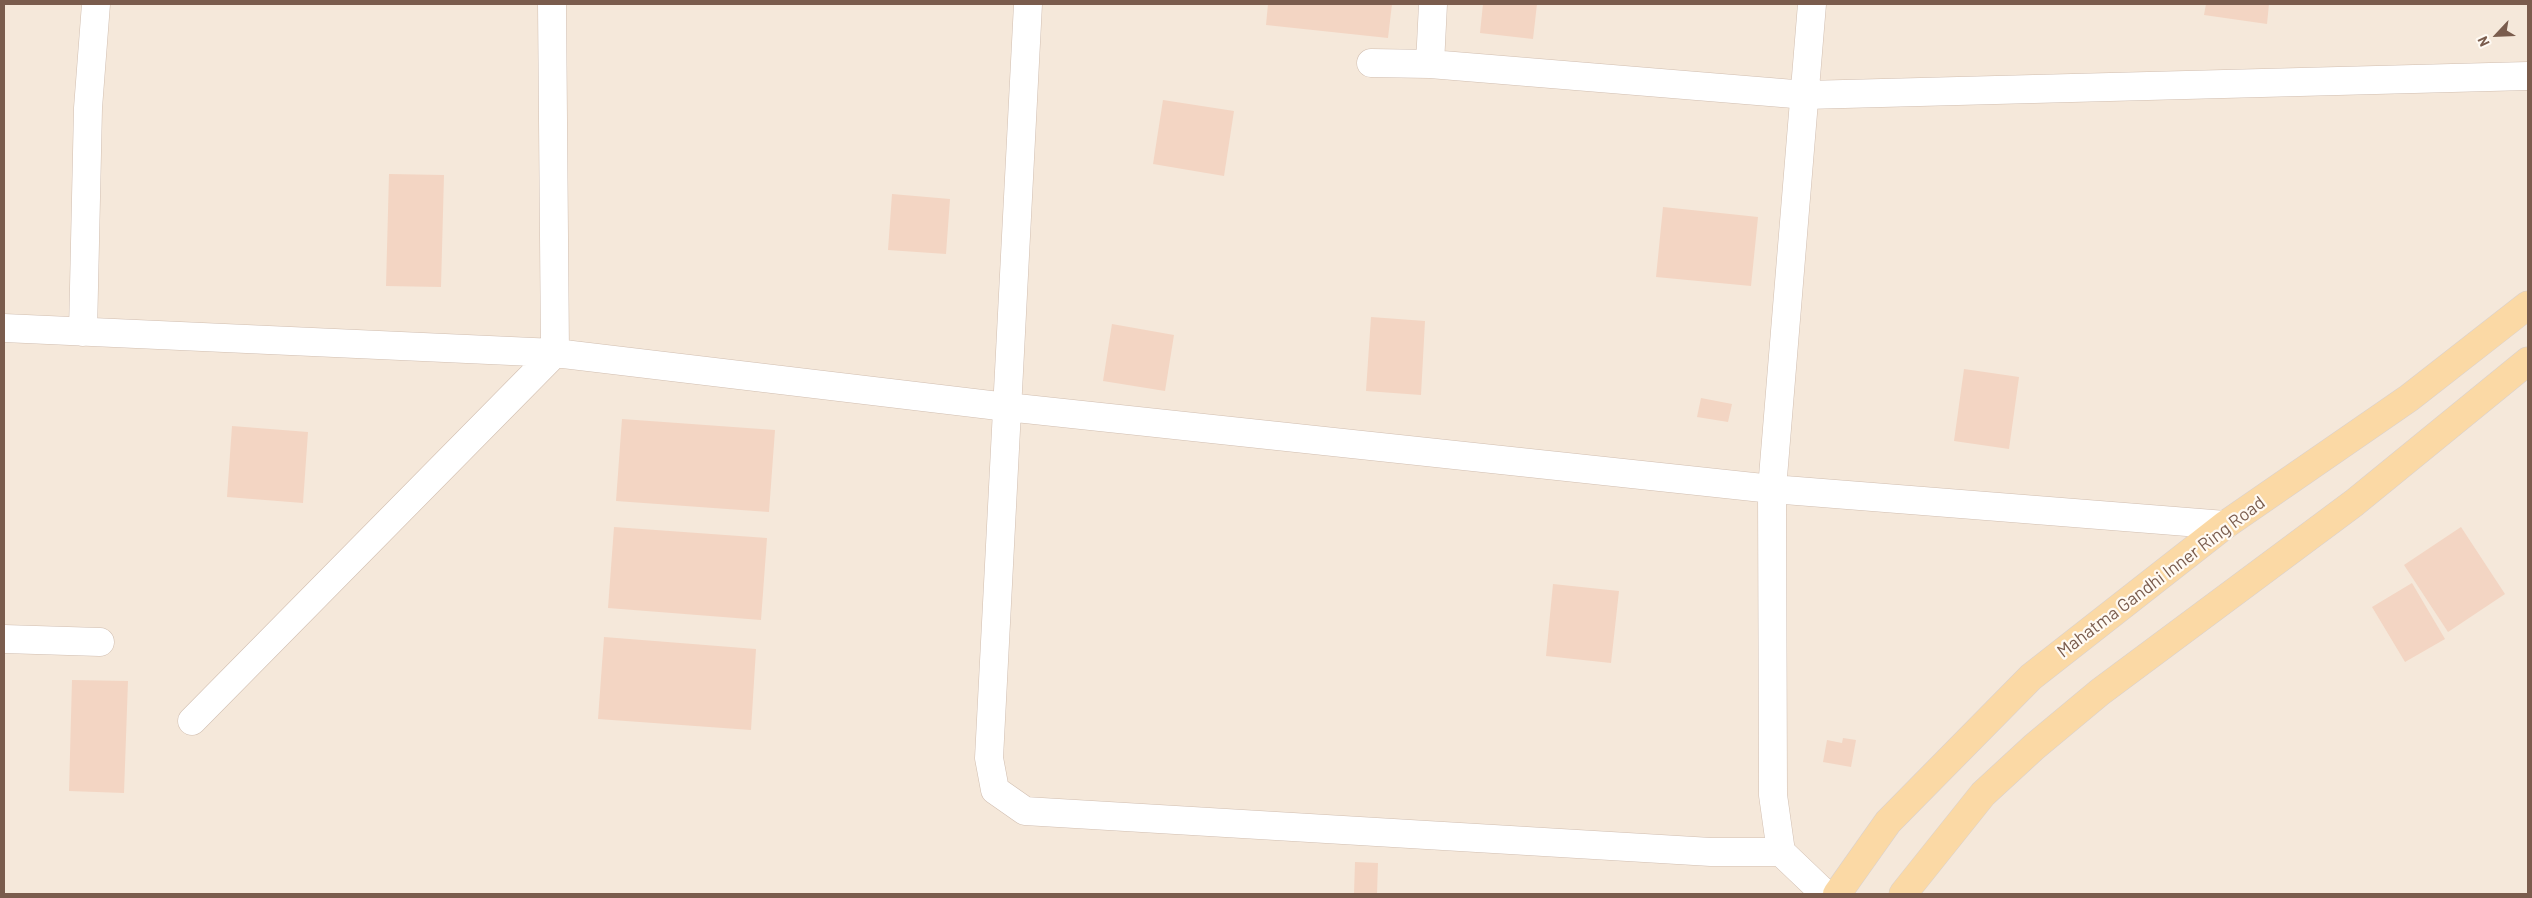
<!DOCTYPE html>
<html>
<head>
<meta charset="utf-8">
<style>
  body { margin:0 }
  #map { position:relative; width:2532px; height:898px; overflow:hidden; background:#fdf6ec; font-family:Barlow,sans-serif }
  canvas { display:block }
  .frame { position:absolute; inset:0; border:5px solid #7a5c4d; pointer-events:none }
  .north { position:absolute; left:2472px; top:10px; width:50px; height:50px; -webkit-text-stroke:4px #fffaf3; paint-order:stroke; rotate:245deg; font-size:14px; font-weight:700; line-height:20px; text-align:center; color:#7a5c4d }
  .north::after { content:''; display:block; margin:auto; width:18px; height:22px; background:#7a5c4d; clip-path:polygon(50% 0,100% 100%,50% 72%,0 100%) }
</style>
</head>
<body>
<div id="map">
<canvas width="2532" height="898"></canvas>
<div class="frame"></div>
<div class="north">N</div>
</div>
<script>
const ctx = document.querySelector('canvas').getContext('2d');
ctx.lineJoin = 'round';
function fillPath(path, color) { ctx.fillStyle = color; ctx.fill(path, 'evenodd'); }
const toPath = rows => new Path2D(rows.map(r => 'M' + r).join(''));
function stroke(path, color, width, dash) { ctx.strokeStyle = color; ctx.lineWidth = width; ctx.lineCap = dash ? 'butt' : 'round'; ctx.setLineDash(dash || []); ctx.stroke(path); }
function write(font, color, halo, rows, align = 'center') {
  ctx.font = font + ' Barlow,sans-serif'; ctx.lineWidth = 4.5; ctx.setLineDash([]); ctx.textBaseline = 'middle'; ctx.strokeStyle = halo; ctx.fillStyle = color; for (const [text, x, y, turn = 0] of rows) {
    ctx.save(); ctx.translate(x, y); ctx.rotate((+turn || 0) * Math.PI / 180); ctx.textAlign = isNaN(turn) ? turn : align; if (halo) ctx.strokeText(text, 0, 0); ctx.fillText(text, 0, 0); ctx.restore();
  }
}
fillPath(toPath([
  [4,4,2528,4,2528,894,4,894]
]), '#f5e8da');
fillPath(toPath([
  [1268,4,1392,4,1388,38,1266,25],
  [1483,4,1537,4,1533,39,1480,33],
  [2206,4,2269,4,2267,24,2204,15],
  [1163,100,1234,111,1224,176,1153,164],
  [389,174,444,175,441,287,386,286],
  [892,194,950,199,946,254,888,250],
  [1663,207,1758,217,1751,286,1656,277],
  [1371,317,1425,321,1421,395,1366,391],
  [1112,324,1174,335,1165,391,1103,381],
  [1964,369,2019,377,2009,449,1954,441],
  [1701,398,1732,404,1728,422,1697,417],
  [622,419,775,430,769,512,616,501],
  [232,426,308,432,303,503,227,497],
  [614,527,767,538,761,620,608,608],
  [2461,527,2505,594,2448,632,2404,565],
  [2412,583,2445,639,2405,662,2372,607],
  [1553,584,1619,591,1611,663,1546,656],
  [604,637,756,649,751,730,598,719],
  [72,680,128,681,124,793,69,791],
  [1843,738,1856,740,1851,767,1823,762,1827,740,1842,743],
  [1355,862,1378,863,1377,894,1354,894]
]), '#f3d5c3');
const minor = toPath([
  [1028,4,989,758,995,790,1025,811,1711,852,1781,852],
  [1812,4,1772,489,1773,795,1781,852,1825,894],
  [1371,63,1430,64,1806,95,2528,76],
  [1430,64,1433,4],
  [4,328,555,353,1007,407,1772,489,2225,525],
  [83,332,88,108,96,4],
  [4,639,100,642],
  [192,721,555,353,552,4]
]);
const primary = toPath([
  [1837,894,1888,822,2031,677,2225,525,2409,398,2528,305],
  [1903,894,1983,794,2034,747,2100,692,2354,503,2528,361]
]);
stroke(minor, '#d1beb0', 29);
stroke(primary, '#dad1cd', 29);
stroke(minor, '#fff', 28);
stroke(primary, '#fbd9a5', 28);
write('18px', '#7a5c4d', '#fffaf3', [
  ["Mahatma Gandhi Inner Ring Road",2161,577,-37]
]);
</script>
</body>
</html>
